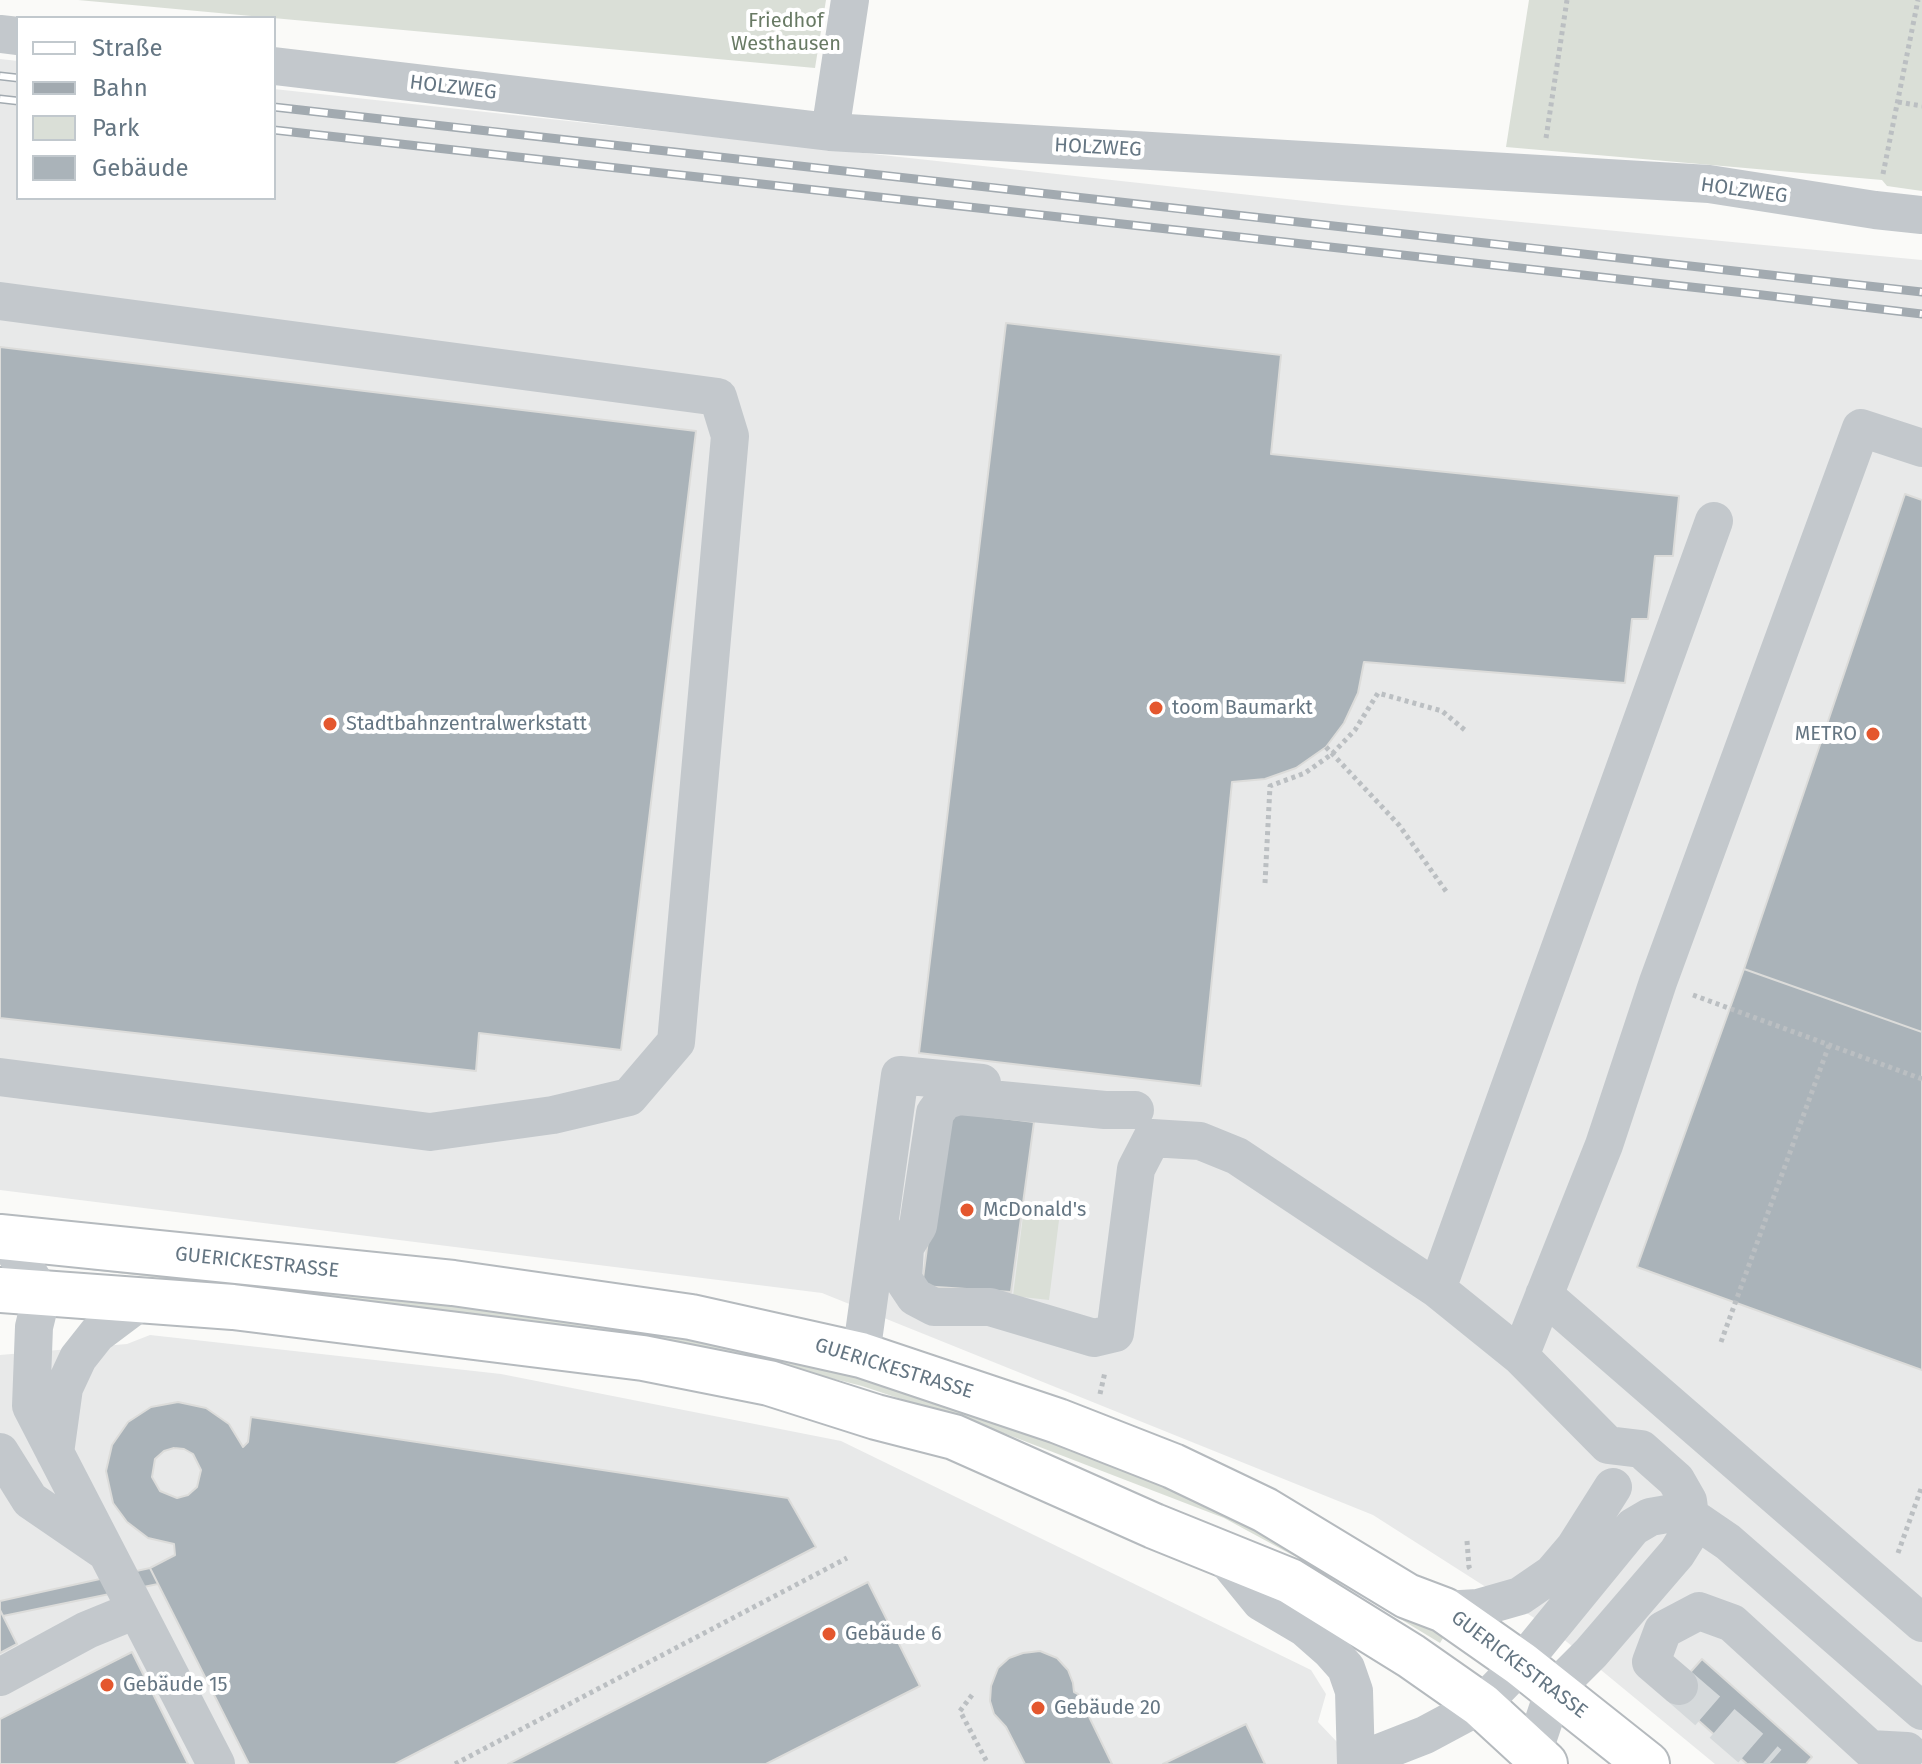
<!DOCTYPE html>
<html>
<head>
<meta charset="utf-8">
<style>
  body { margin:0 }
  #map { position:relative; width:1922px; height:1764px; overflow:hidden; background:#fafaf8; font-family:"Fira Sans",sans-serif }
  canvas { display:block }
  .legend { position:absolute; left:16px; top:16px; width:260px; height:184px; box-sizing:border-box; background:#fff; border:2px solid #c1c8cd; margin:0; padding:10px 14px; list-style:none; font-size:24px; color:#657683 }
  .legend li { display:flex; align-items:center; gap:16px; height:40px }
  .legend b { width:40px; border:2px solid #c1c8cd }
</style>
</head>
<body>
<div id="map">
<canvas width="1922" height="1764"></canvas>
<ul class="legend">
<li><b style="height:10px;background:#fff"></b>Straße</li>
<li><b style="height:10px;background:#a2aab0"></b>Bahn</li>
<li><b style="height:22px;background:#dadfd7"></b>Park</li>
<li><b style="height:22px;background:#aab3b9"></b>Gebäude</li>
</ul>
</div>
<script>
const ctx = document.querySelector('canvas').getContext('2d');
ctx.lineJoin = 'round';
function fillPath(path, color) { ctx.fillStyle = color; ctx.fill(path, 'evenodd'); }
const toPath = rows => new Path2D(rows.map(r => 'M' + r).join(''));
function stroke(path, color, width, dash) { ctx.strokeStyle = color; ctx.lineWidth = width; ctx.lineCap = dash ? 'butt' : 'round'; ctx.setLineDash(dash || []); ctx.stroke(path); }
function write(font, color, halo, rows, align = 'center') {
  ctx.font = font + ' "Fira Sans",sans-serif'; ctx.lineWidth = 8; ctx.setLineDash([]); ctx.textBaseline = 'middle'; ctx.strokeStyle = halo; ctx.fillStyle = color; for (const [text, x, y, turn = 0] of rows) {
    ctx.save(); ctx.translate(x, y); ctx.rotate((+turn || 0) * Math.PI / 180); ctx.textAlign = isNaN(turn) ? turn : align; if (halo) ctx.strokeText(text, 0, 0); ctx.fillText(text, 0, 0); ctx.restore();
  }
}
fillPath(toPath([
  [0,59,18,61,18,198,274,198,274,89,1342,205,1922,260,1922,1764,1715,1764,1550,1628,1373,1515,822,1293,0,1190],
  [150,1335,501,1374,841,1441,1311,1670,1326,1694,1318,1722,1358,1764,0,1764,0,1355,127,1344]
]), '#e8e9e9');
fillPath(toPath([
  [78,0,826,0,815,68],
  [1529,0,1922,0,1922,191,1887,186,1882,180,1506,147],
  [1024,1208,1060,1212,1049,1300,1013,1296],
  [93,1262,610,1321,840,1369,947,1402,1183,1491,1272,1533,1446,1633,1440,1643,1318,1569,1224,1518,1006,1434,862,1386,799,1370,663,1341,440,1310,91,1270]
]), '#dadfd7');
const building = toPath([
  [1006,323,1281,355,1271,454,1679,496,1673,556,1655,556,1648,619,1632,619,1625,683,1364,662,1358,693,1344,723,1326,747,1296,768,1265,779,1232,782,1201,1086,919,1053,1006,323],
  [0,347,696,431,621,1050,479,1033,476,1071,0,1018,0,347],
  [1905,494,1922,500,1922,1032,1744,969,1905,494],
  [1744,969,1922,1032,1922,1370,1637,1267,1744,969],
  [945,1111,1034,1122,1011,1292,922,1286,945,1111],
  [178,1402,206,1408,229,1424,243,1447,248,1442,251,1417,788,1498,816,1547,395,1764,249,1764,150,1568,175,1555,174,1544,148,1538,127,1522,113,1503,109,1485,106,1471,112,1445,128,1422,151,1407,178,1402],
  [174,1448,184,1449,193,1454,201,1470,197,1487,188,1495,177,1498,160,1491,152,1477,155,1459,164,1451,174,1448],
  [150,1568,158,1584,3,1616,0,1610,0,1601,150,1568],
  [868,1582,920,1686,766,1764,508,1764,868,1582],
  [0,1610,17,1644,0,1653,0,1610],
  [1040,1651,1057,1658,1068,1670,1073,1683,1074,1692,1078,1694,1112,1764,1025,1764,1006,1727,994,1714,990,1701,991,1686,998,1668,1009,1658,1023,1653,1040,1651],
  [132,1652,188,1764,0,1764,0,1719,132,1652],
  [1702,1659,1812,1757,1806,1764,1747,1764,1670,1695,1702,1659],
  [1246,1724,1265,1764,1163,1764,1246,1724]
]);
fillPath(building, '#aab3b9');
stroke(building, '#dcdcda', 2);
stroke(toPath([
  [1679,1686,1769,1764]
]), '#d5d9db', 38, [38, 19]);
const major = toPath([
  [0,1237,453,1283,691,1317,861,1355,1058,1421,1173,1466,1265,1510,1407,1596,1444,1610,1521,1664,1647,1764],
  [0,1290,233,1307,643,1358,769,1383,876,1417,954,1437,1154,1526,1290,1581,1411,1656,1481,1705,1545,1764]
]);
stroke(major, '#b5babe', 48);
stroke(toPath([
  [1898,102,1922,106],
  [1546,138,1567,0],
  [1883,174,1918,0],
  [1326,747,1399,825,1448,894],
  [1265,883,1270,786,1305,773,1332,754,1355,730,1378,693,1442,711,1466,731],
  [1693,995,1922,1079],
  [1721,1342,1829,1045],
  [1100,1394,1105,1372],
  [1467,1541,1469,1567,1472,1572],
  [1898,1553,1922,1486],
  [972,1695,960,1711,988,1764],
  [455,1764,847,1558]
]), '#bbbfc2', 5, [4, 4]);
stroke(toPath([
  [0,34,18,36],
  [274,66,830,132,1709,184,1875,210,1922,215],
  [830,132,850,0],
  [0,301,718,397,730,436,676,1042,629,1097,553,1115,430,1132,0,1077],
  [1135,1110,1105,1110,959,1096,944,1101,935,1113,918,1226,905,1247,903,1279,915,1297,934,1307,990,1307,1094,1338,1115,1333,1136,1169,1152,1138,1200,1141,1237,1156,1437,1289,1520,1356,1608,1445,1641,1449,1676,1480,1688,1501,1690,1516,1687,1537,1677,1553,1591,1653,1554,1690,1533,1753],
  [0,1243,5,1237,42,1294,34,1327,31,1406,216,1764],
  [1437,1289,1714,521],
  [1544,1295,1922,1623],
  [861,1355,900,1075,982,1083],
  [1520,1356,1604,1145,1658,982,1861,428,1922,448],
  [0,1452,30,1500,103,1550],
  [55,1453,64,1388,78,1358,97,1334,141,1301],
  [1221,1553,1261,1602,1305,1628,1330,1650,1346,1668,1354,1691,1356,1764],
  [1444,1610,1478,1608,1520,1596,1552,1574,1575,1547,1613,1487],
  [0,1677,87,1630,136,1610],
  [1679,1686,1651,1662,1663,1630,1699,1611,1732,1623,1870,1749,1907,1751,1887,1764],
  [1356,1762,1425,1735,1481,1705,1521,1664,1633,1527,1650,1517,1673,1513,1690,1516,1728,1542,1922,1711]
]), '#c3c8cc', 38);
stroke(major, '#fff', 44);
const rail = toPath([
  [0,76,18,78],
  [0,99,18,101],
  [274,107,1922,292],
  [274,130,1754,294,1922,314]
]);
stroke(rail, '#a2aab0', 9);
stroke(rail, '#fff', 6, [18]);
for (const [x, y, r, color] of [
  [1156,708,8,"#e4572e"],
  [330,724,8,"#e4572e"],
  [1873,734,8,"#e4572e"],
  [967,1210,8,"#e4572e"],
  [829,1634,8,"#e4572e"],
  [107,1685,8,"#e4572e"],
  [1038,1708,8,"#e4572e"]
]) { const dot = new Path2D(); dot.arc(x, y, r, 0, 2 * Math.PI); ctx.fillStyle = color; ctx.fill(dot); stroke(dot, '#fff', 3); }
write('20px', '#687a64', '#fff', [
  ["Friedhof",786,21],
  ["Westhausen",786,44]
]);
write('20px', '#657683', '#fff', [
  ["HOLZWEG",453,88,7],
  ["HOLZWEG",1098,148,3],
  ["HOLZWEG",1744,191,8],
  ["GUERICKESTRASSE",257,1263,6],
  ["GUERICKESTRASSE",894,1369,17],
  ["GUERICKESTRASSE",1519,1665,37]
]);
write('20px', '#657683', '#fff', [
  ["toom Baumarkt",1172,708],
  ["Stadtbahnzentralwerkstatt",346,724],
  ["METRO",1857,734,"right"],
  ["McDonald's",983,1210],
  ["Gebäude 6",845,1634],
  ["Gebäude 15",123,1685],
  ["Gebäude 20",1054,1708]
], 'left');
</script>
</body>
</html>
